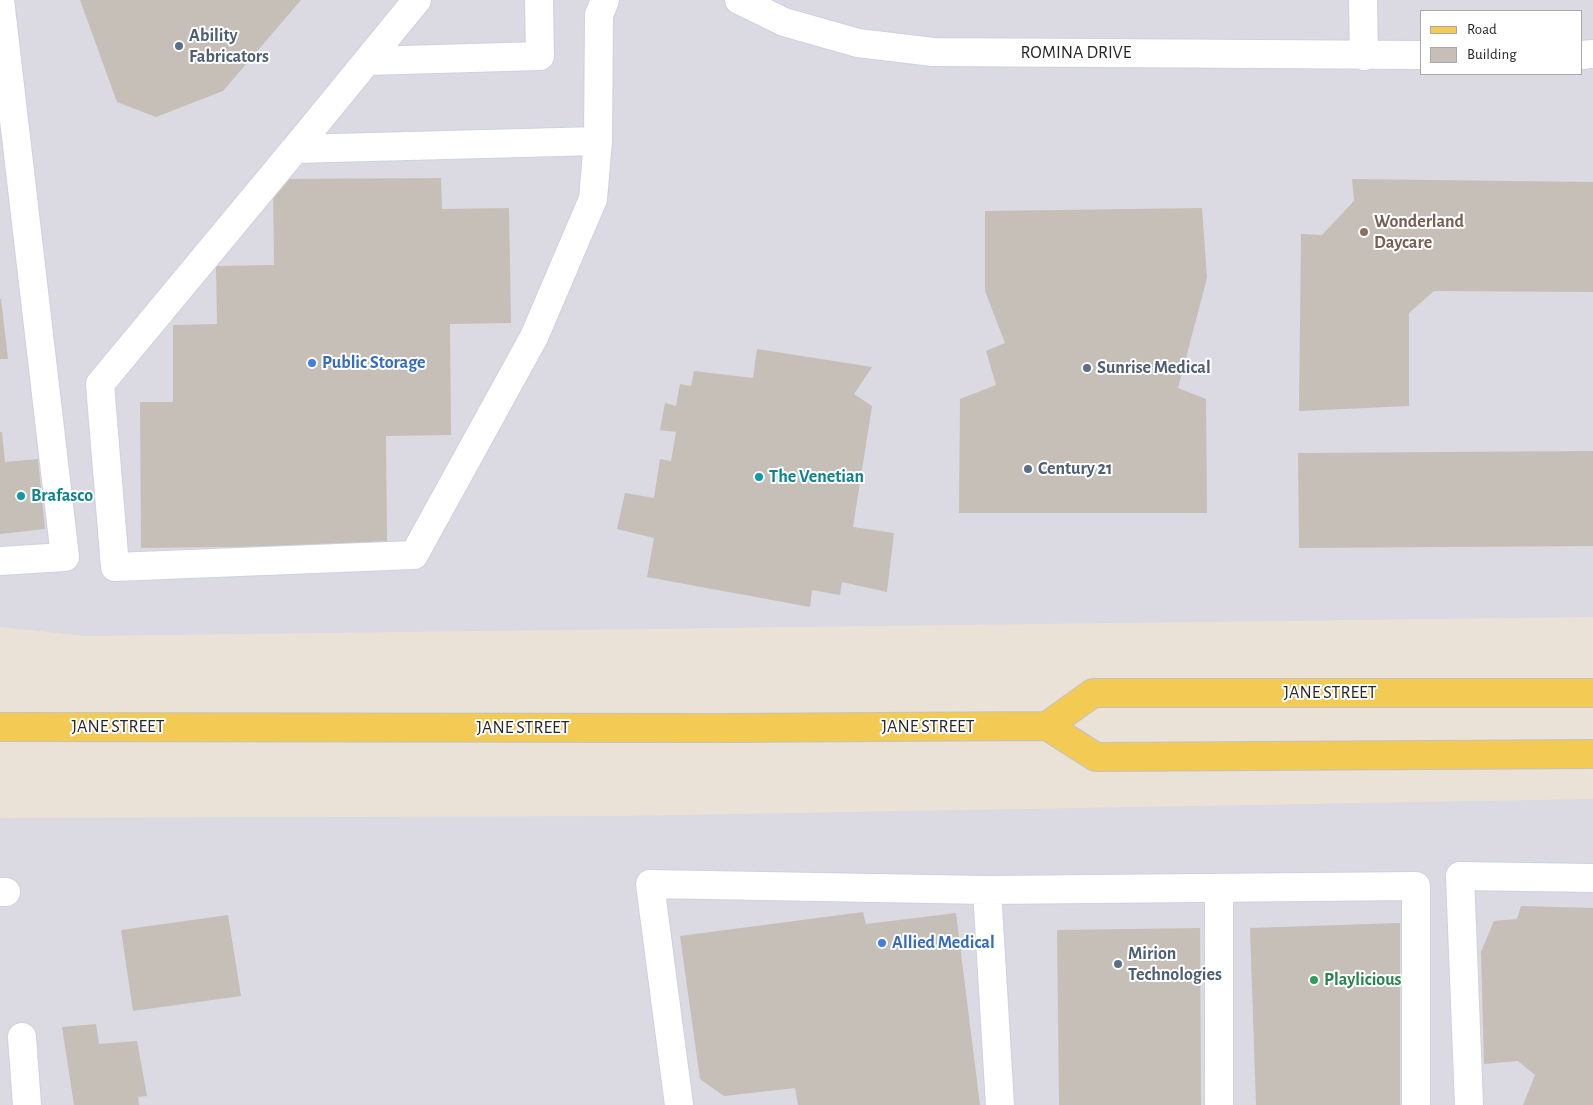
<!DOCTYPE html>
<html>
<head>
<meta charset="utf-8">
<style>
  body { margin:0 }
  #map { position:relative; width:1593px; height:1105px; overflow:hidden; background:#eae2d7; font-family:"Alegreya Sans",sans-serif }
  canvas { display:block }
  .legend { position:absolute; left:1420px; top:10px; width:162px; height:65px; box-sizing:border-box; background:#fff; border:1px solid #a9a9a9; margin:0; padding:6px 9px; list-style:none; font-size:15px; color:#272727 }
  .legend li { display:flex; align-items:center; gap:10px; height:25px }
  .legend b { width:25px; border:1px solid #a9a9a9 }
</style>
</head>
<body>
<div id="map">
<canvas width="1593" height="1105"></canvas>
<ul class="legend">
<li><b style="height:6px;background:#f2ca54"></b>Road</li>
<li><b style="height:14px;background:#c5bfb7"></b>Building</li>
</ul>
</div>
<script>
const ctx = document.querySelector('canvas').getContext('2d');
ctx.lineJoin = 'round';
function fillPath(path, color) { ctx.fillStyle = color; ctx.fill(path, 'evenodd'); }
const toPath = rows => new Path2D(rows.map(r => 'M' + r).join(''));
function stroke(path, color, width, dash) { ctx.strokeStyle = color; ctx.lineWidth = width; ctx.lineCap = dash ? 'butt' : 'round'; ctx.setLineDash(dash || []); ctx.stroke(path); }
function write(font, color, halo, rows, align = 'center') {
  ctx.font = font + ' "Alegreya Sans",sans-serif'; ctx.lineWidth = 4; ctx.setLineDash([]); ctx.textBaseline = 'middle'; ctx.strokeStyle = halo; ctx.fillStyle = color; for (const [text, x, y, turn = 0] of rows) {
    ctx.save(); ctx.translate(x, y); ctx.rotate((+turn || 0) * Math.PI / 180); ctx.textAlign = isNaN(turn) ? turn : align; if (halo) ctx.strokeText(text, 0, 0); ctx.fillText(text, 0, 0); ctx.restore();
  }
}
fillPath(toPath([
  [0,0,1593,0,1593,617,86,636,0,627],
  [1422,11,1582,11,1582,74,1422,74],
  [1593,799,1593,1105,0,1105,0,818,619,816]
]), '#dbd9e2');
fillPath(toPath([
  [80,0,301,0,223,91,156,117,117,102],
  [441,178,442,209,509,208,511,323,450,324,451,435,386,436,387,545,141,548,140,402,173,402,173,325,217,324,216,266,274,265,273,179],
  [1352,179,1593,182,1593,292,1434,291,1409,313,1409,406,1299,411,1301,234,1322,235,1354,201],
  [1202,208,1207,278,1178,388,1206,399,1207,513,959,513,960,399,996,385,986,351,1005,343,985,291,985,211],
  [0,299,1,299,8,359,0,359],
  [757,349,872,367,854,394,872,406,853,527,894,533,887,592,842,582,840,595,812,590,810,607,647,577,654,538,617,529,625,493,654,498,660,459,671,461,676,432,660,430,665,403,676,406,680,384,691,386,694,371,753,378],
  [0,432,2,432,5,462,38,459,45,529,0,534],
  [1593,451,1593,546,1299,548,1298,453],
  [1521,906,1593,908,1593,1105,1523,1105,1535,1075,1518,1061,1484,1064,1481,952,1494,921,1517,919],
  [863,912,866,924,956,913,980,1105,798,1105,795,1088,724,1096,700,1079,680,936],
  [228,915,241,996,133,1011,121,930],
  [1400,923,1400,1105,1256,1105,1250,928],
  [1200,928,1201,1105,1059,1105,1057,930],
  [96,1024,99,1044,137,1041,147,1096,138,1097,139,1105,74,1105,62,1027]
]), '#c5bfb7');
const minor = toPath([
  [739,0,784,22,858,43,933,52,1422,55],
  [1363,0,1364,56],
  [1582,55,1593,54],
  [368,61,540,56,539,0],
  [598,141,295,149,100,384,115,567,414,555,534,337,593,199,598,141,599,15,605,0],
  [295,149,417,0],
  [0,561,65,557,0,0],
  [1219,888,1219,1105],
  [0,892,6,892],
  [22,1037,27,1105],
  [679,1105,650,884,987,890],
  [1000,1105,987,890,1416,886,1416,1105],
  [1469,1105,1460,876,1593,878]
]);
const major = toPath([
  [1047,726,1093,693,1593,693],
  [0,727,719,728,1047,726,1096,757,1593,754]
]);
stroke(minor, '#cdd1e1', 30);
stroke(major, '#c3c3c3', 30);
stroke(minor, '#fff', 28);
stroke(major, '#f2ca54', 28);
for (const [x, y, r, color] of [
  [179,46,5,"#5c6f8a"],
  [1364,232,5,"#8d6e63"],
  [312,363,5,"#3f7fe0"],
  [1087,368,5,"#5c6f8a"],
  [1028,469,5,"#5c6f8a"],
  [759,477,5,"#0f9aa8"],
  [21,496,5,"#0f9aa8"],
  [882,943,5,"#3f7fe0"],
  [1118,964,5,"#5c6f8a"],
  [1314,980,5,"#2e9e5b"]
]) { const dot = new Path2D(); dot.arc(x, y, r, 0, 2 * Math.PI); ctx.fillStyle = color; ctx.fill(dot); stroke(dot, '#fff', 2); }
write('bold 18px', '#4e5e75', '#fff', [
  ["Ability",189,36],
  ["Fabricators",189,57],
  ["Sunrise Medical",1097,368],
  ["Century 21",1038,469],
  ["Mirion",1128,954],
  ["Technologies",1128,975]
], 'left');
write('18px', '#272727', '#fff', [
  ["ROMINA DRIVE",1076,53],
  ["JANE STREET",1330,693],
  ["JANE STREET",118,727],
  ["JANE STREET",928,727],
  ["JANE STREET",523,728]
]);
write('bold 18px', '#785e54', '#fff', [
  ["Wonderland",1374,222],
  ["Daycare",1374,243]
], 'left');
write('bold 18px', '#366cbe', '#fff', [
  ["Public Storage",322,363],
  ["Allied Medical",892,943]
], 'left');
write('bold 18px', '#0d838f', '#fff', [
  ["The Venetian",769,477],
  ["Brafasco",31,496]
], 'left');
write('bold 18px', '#27864d', '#fff', [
  ["Playlicious",1324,980]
], 'left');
</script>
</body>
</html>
